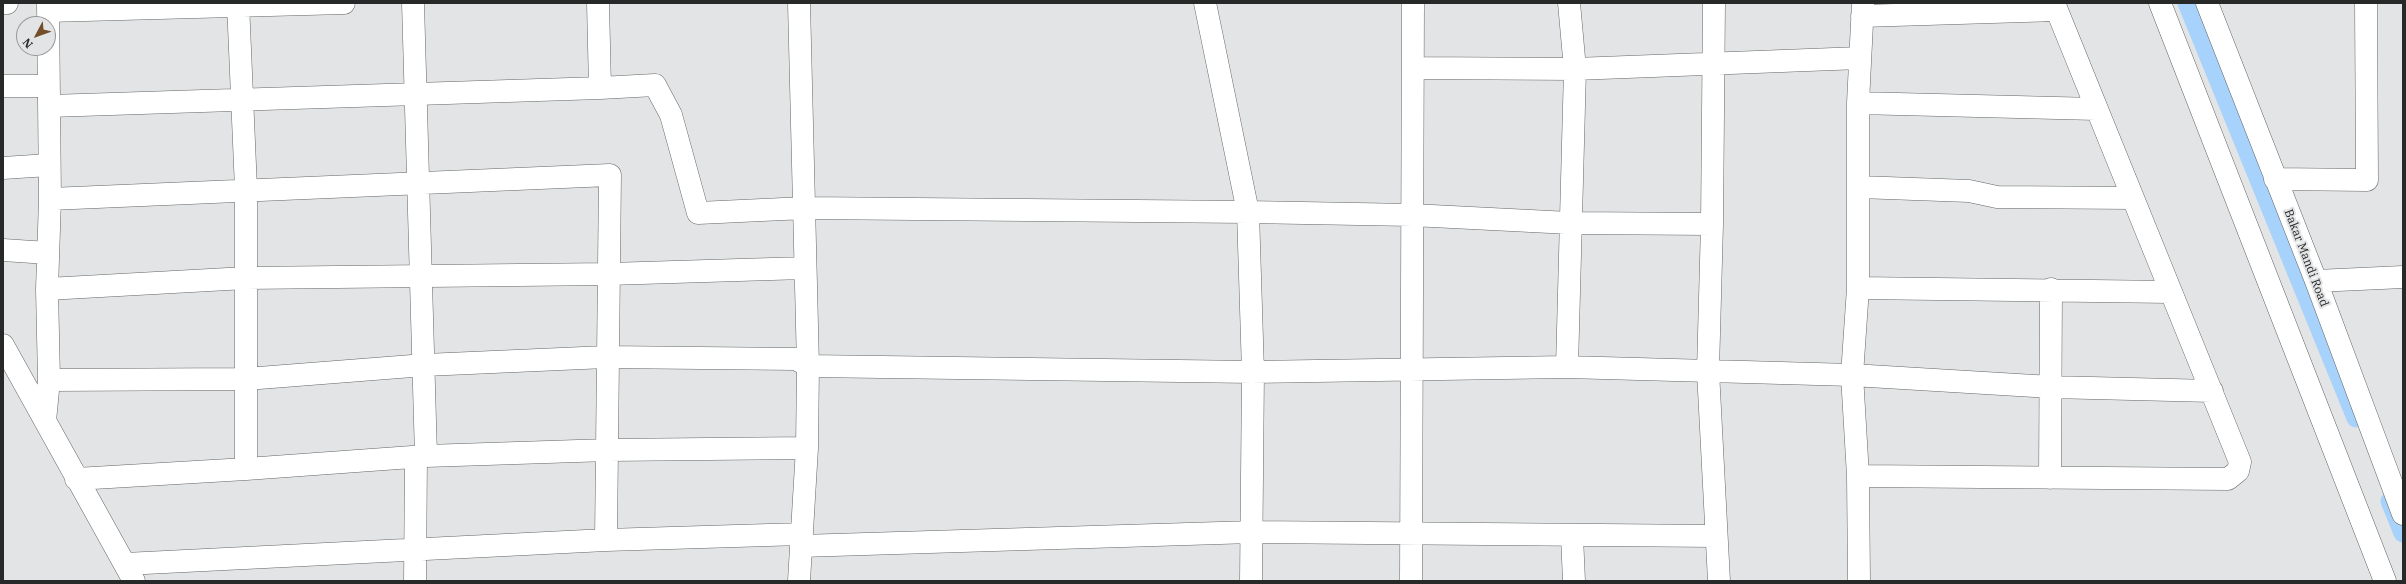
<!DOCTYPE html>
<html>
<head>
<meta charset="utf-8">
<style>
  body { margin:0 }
  #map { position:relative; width:2406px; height:584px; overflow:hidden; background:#e3e4e5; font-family:"IBM Plex Serif",serif }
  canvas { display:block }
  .frame { position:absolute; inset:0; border:4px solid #272828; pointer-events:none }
  .north { position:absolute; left:16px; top:16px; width:40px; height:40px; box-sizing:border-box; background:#e3e4e5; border:1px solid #989999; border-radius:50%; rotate:229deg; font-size:11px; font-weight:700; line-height:16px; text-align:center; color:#272828 }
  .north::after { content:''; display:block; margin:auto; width:14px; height:18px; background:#734e29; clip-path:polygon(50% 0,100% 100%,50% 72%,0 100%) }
</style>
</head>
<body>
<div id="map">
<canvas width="2406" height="584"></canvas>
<div class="frame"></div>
<div class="north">N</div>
</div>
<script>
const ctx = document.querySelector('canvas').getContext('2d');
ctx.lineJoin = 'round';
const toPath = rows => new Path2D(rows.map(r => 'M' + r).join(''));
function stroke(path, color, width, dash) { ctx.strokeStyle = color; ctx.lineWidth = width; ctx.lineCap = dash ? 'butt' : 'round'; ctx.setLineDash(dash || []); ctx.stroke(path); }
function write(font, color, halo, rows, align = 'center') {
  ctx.font = font + ' "IBM Plex Serif",serif'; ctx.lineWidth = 4; ctx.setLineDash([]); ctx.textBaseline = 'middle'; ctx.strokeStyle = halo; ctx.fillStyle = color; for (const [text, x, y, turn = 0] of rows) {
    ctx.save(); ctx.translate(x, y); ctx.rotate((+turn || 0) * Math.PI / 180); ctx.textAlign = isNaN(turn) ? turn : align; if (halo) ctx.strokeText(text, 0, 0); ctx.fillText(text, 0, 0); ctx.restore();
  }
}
stroke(toPath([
  [2187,3,2356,418],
  [2390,501,2403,533]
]), '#a7d2fb', 19);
const minor = toPath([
  [3,3,7,3],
  [238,3,246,189,246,469],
  [413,3,426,456],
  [598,3,600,88,655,85,671,115,698,213,805,208,1248,212,1412,215,1570,223,1712,224],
  [1205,3,1248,212,1253,372,1251,581],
  [1714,3,1712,224,1708,371,1719,581],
  [2160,3,2385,581],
  [2207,3,2316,281,2403,514],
  [48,11,344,3],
  [1862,16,2057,10],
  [1413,68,1575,69,1860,58],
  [3,86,48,86],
  [1858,103,2096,109],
  [50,106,600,88],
  [3,168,49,165],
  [2275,179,2367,180,2366,3],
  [1859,187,1969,191,1997,197,2133,198],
  [50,199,610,175,606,540,125,564],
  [3,250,48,253],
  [2316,281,2403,277],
  [1858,288,2171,292],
  [47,289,246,278,609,274,804,268],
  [3,345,134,581],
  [1567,367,1575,69,1569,3],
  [49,380,246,379,425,365,606,357,796,359,808,366,1253,372,1567,367,1852,375,2051,387,2212,391],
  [45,421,49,380,47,289,50,199,48,3],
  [1858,476,2228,479,2238,471,2240,462,2054,3],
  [2050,478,2051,289],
  [76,479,246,469,426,456,608,450,807,448],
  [1572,536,1574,581],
  [606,540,801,534],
  [801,546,1252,532,1716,536],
  [415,581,416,457],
  [799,581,807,448,808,366,799,3],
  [1411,581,1413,3],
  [1859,581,1858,476,1852,375,1858,288,1858,103,1863,3]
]);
stroke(minor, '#636566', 23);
stroke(minor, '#fff', 22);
write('12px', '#272828', '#e3e4e5', [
  ["Bakar Mandi Road",2306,258,69]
]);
</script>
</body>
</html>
